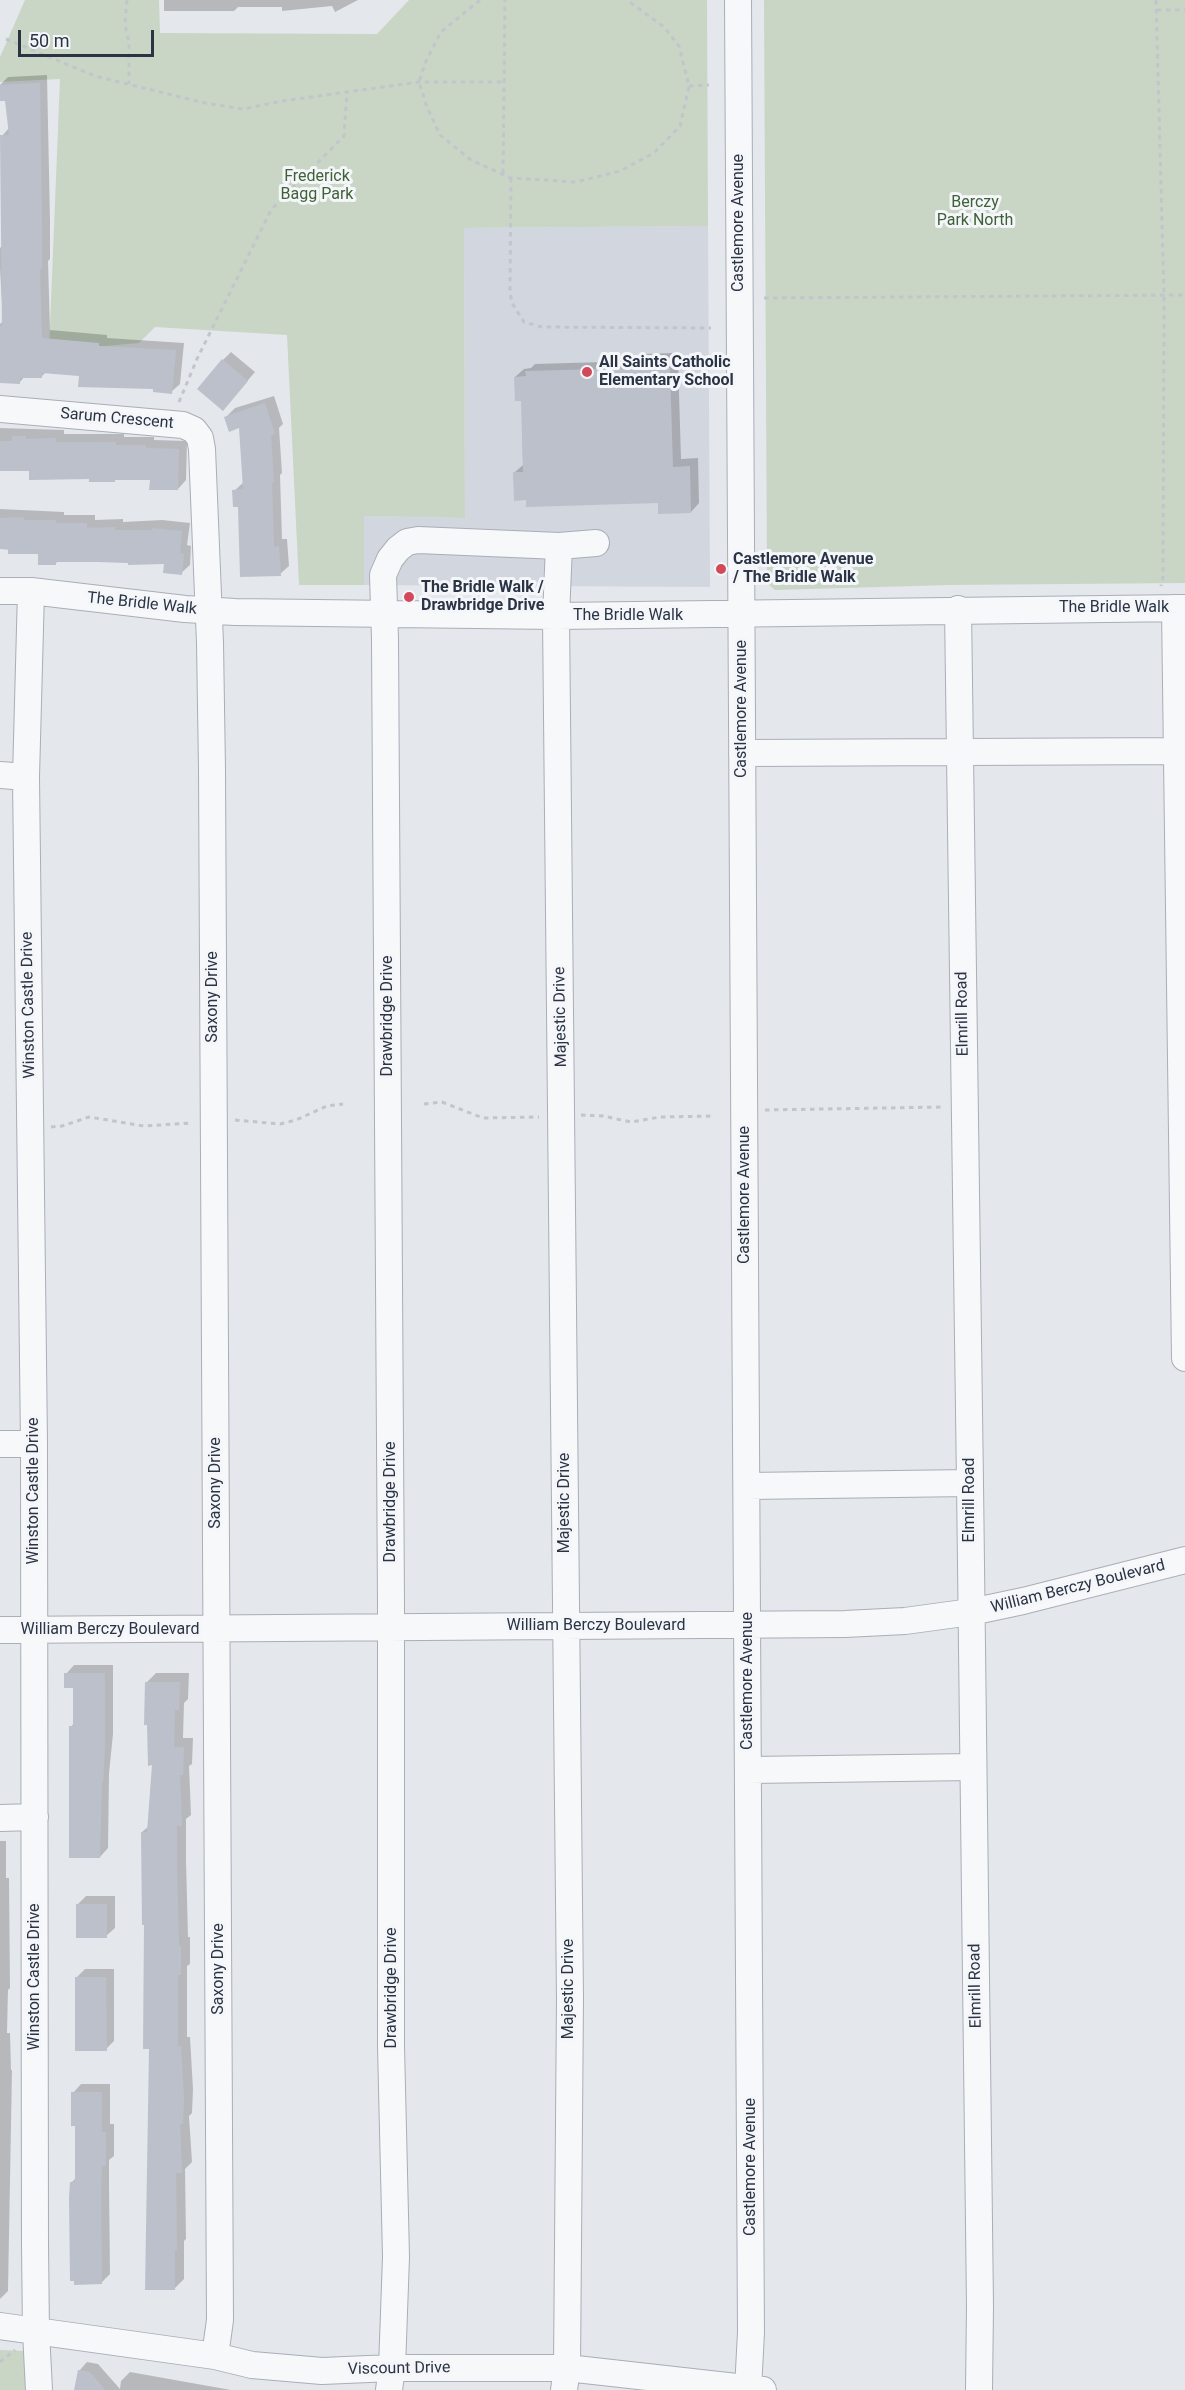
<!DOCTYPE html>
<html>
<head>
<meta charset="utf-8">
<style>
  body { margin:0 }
  #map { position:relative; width:1185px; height:2390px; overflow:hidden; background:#e4e7ec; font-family:Roboto,sans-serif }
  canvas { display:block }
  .scale { position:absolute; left:18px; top:30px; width:136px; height:27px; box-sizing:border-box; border:3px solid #2b3445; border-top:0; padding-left:8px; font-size:18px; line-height:21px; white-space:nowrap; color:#2b3445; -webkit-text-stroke:4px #f4f6f9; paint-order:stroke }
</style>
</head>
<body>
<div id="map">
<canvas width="1185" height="2390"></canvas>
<div class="scale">50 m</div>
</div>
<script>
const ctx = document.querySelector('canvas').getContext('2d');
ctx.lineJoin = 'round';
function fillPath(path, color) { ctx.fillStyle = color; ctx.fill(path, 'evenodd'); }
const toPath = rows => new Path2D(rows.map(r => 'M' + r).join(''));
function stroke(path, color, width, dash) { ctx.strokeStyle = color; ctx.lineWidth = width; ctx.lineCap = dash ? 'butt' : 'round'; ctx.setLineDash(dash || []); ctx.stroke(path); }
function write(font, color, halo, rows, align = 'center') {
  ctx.font = font + ' Roboto,sans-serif'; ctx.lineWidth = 6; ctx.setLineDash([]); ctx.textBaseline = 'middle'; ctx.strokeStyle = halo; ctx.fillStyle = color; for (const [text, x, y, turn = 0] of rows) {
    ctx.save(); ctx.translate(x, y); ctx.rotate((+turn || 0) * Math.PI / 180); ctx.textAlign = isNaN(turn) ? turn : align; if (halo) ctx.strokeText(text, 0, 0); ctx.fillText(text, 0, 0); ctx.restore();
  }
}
fillPath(toPath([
  [708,226,710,587,364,585,364,516,465,518,464,228]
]), '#d2d6de');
fillPath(toPath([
  [25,0,159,0,160,33,377,34,409,0,707,0,708,226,464,228,465,518,364,516,364,585,299,585,287,335,155,327,139,343,49,351,60,79,0,82,0,57],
  [764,0,1185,0,1185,583,949,585,775,590,767,583],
  [0,2350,25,2351,28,2390,0,2390]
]), '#c9d6c5');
fillPath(toPath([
  [164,0,358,0,335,12,332,6,282,11,282,7,238,7,234,11,164,11],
  [47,75,50,220,50,259,48,261,50,330,107,335,107,338,184,343,180,384,171,392,80,374,46,372,41,377,25,376,20,382,0,382,0,324,3,321,0,268,0,248,3,245,2,136,9,128,7,99,0,85,8,77],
  [231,352,255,372,231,400,223,360],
  [672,353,672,360,678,360,681,459,698,458,699,503,691,512,659,502,527,499,514,473,523,465,522,399,515,377,524,369,531,368,535,364,639,361,645,354],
  [274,396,283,424,279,428,282,473,280,475,282,539,287,539,289,566,280,574,240,505,234,491,244,482,241,426,226,417,235,408],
  [0,428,64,430,64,434,124,434,124,437,154,437,154,440,187,441,186,480,178,489,151,479,91,478,30,469,0,469],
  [0,509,64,512,64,515,95,515,95,520,123,519,123,522,162,520,190,523,187,545,191,546,190,565,181,573,165,563,58,561,55,564,40,552,0,549],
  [74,1665,113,1665,113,1734,109,1774,108,1848,100,1857,71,1727,74,1723,75,1686,66,1674],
  [156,1673,189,1673,188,1699,184,1703,183,1738,193,1738,192,1764,189,1766,191,1815,186,1819,186,1860,188,1937,190,1937,190,1964,187,1966,187,2037,190,2037,193,2089,192,2113,189,2116,192,2162,185,2169,186,2239,184,2241,184,2279,175,2288,150,2048,142,1832,149,1826,153,1764,146,1683],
  [0,1841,6,1841,6,1878,9,1878,10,1988,8,1990,7,2033,10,2033,11,2070,12,2070,8,2291,0,2299],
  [86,1896,115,1896,115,1928,106,1936,77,1905],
  [85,1969,114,1969,114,2041,106,2049,76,1978],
  [81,2084,110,2084,110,2124,114,2124,114,2156,109,2160,109,2185,110,2274,102,2282,72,2182,77,2177,77,2124,73,2093],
  [87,2362,98,2364,120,2389,121,2381,130,2372,231,2390,76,2390,79,2371]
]), '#0003');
fillPath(toPath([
  [40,83,42,229,42,269,40,269,42,338,99,343,99,346,176,350,172,394,153,392,153,389,78,387,79,376,42,373,42,378,20,378,20,384,0,383,0,326,2,326,0,135,9,135,5,101,0,101,0,85],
  [222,359,248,381,223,411,197,389],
  [664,361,664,368,670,368,673,467,690,466,691,513,658,514,658,503,526,507,526,500,514,501,513,472,523,472,521,401,515,401,514,377,526,376,525,371,635,368,635,362],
  [265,403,275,434,271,435,274,483,272,483,274,547,279,546,281,576,240,577,238,507,233,507,232,490,243,489,239,428,229,432,224,417],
  [12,436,26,436,26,439,56,438,56,442,116,442,116,445,146,445,146,448,179,449,178,490,149,490,150,480,115,480,115,482,89,482,89,479,29,480,29,471,0,471,0,441,12,441],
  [24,517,24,520,56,520,56,523,87,523,87,528,115,527,115,530,152,530,152,528,182,531,180,553,184,554,182,575,163,573,164,564,128,565,128,563,98,562,56,562,56,565,38,565,38,554,8,554,8,549,0,549,0,518],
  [64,1673,105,1673,105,1744,103,1782,102,1782,100,1858,69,1858,69,1726,73,1726,73,1688,64,1688],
  [145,1682,180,1682,179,1710,175,1710,174,1747,184,1747,183,1775,180,1775,182,1826,177,1826,177,1870,179,1946,181,1946,181,1975,178,1975,178,2046,181,2046,184,2100,183,2124,180,2124,182,2173,176,2173,177,2250,175,2250,175,2290,145,2290,149,2049,143,2049,144,1925,142,1925,141,1832,147,1832,152,1765,148,1766,147,1725,144,1725],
  [76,1904,107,1904,107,1938,76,1938],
  [75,1977,106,1977,107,2051,75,2051],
  [71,2092,102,2092,102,2132,106,2132,106,2166,102,2166,101,2195,102,2284,74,2285,74,2281,70,2281,69,2198,70,2182,75,2182,75,2126,71,2126],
  [78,2370,90,2372,105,2390,74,2390]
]), '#bbc0ca');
const minor = toPath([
  [738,0,751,2332,748,2390],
  [0,409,183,425,194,430,200,438,202,449,210,643,212,770,220,2320,215,2356],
  [559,546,596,543],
  [0,591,31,591,185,609,235,612,556,616,1185,608],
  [31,591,26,777,34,1444,35,2245,36,2332,39,2390],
  [1175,608,1185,1358],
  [958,609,970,1483,980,2306,979,2390],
  [742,753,1185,751],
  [0,775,26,777],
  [0,1444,34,1444],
  [747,1486,970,1483],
  [0,1630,845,1624,905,1621,971,1612,1023,1601,1185,1560],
  [749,1770,973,1767],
  [0,1818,35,1817],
  [0,2326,215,2356,252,2365,322,2371,392,2368,567,2368,763,2390],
  [389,2390,392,2368,396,2257,391,2046,391,1603,385,639,383,575,390,559,398,549,407,542,418,540,559,546,556,616,570,1998,567,2368,564,2390]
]);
stroke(minor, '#a9aeb7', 28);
stroke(toPath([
  [127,0,125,24,129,43,129,84],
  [480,0,441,32,426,61,419,82,427,107,440,135,471,160,511,178,576,182,620,171,654,153,680,126,689,86,679,46,664,27,627,0],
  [1156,0,1164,296,1163,578,1161,586],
  [1157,10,1185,10],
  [6,39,95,76,205,103,243,109,282,101,419,82,505,82],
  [689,86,709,85],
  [503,173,505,0],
  [511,178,510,292,512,303,524,322,542,327,711,328],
  [764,298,1185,295],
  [179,402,197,359,271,210,344,136,347,92],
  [424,1104,442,1102,483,1118,539,1117],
  [765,1110,944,1107],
  [581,1115,603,1116,631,1122,660,1117,715,1116],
  [235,1120,280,1124,296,1120,327,1106,343,1104],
  [51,1127,62,1126,89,1117,144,1126,191,1123],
  [0,2362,15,2350]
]), '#c2c5cb', 3, [4.5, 4.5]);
stroke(minor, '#f7f8fa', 26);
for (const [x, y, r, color] of [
  [587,372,6,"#d1495b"],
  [721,569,6,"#d1495b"],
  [409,597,6,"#d1495b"]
]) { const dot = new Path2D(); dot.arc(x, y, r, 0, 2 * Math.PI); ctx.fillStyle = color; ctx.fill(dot); stroke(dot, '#f4f6f9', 2); }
write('16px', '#3f6138', '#f4f6f9', [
  ["Frederick",317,177],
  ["Bagg Park",317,195],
  ["Berczy",975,203],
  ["Park North",975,221]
]);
write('16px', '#2b3445', '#f4f6f9', [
  ["Castlemore Avenue",739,223,-90],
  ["Sarum Crescent",117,419,5],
  ["The Bridle Walk",142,604,6],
  ["The Bridle Walk",1114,608],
  ["The Bridle Walk",628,616],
  ["Castlemore Avenue",742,709,-90],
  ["Saxony Drive",213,997,-90],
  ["Winston Castle Drive",29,1005,-91],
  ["Elmrill Road",963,1014,-91],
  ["Drawbridge Drive",388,1016,-90],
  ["Majestic Drive",561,1017,-91],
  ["Castlemore Avenue",745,1195,-90],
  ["Saxony Drive",216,1483,-90],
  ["Winston Castle Drive",34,1491,-90],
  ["Elmrill Road",970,1500,-90],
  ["Drawbridge Drive",391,1502,-90],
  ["Majestic Drive",565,1503,-90],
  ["William Berczy Boulevard",1078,1587,-14],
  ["William Berczy Boulevard",596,1626],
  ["William Berczy Boulevard",110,1630],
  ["Castlemore Avenue",748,1681,-90],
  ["Saxony Drive",219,1969,-90],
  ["Winston Castle Drive",35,1977,-90],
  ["Elmrill Road",976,1986,-91],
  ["Drawbridge Drive",392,1988,-90],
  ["Majestic Drive",569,1989,-90],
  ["Castlemore Avenue",751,2167,-90],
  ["Viscount Drive",399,2369,-1]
]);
write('bold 16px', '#2b3445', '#f4f6f9', [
  ["All Saints Catholic",599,363],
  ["Elementary School",599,381],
  ["Castlemore Avenue",733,560],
  ["/ The Bridle Walk",733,578],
  ["The Bridle Walk /",421,588],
  ["Drawbridge Drive",421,606]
], 'left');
</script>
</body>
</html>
